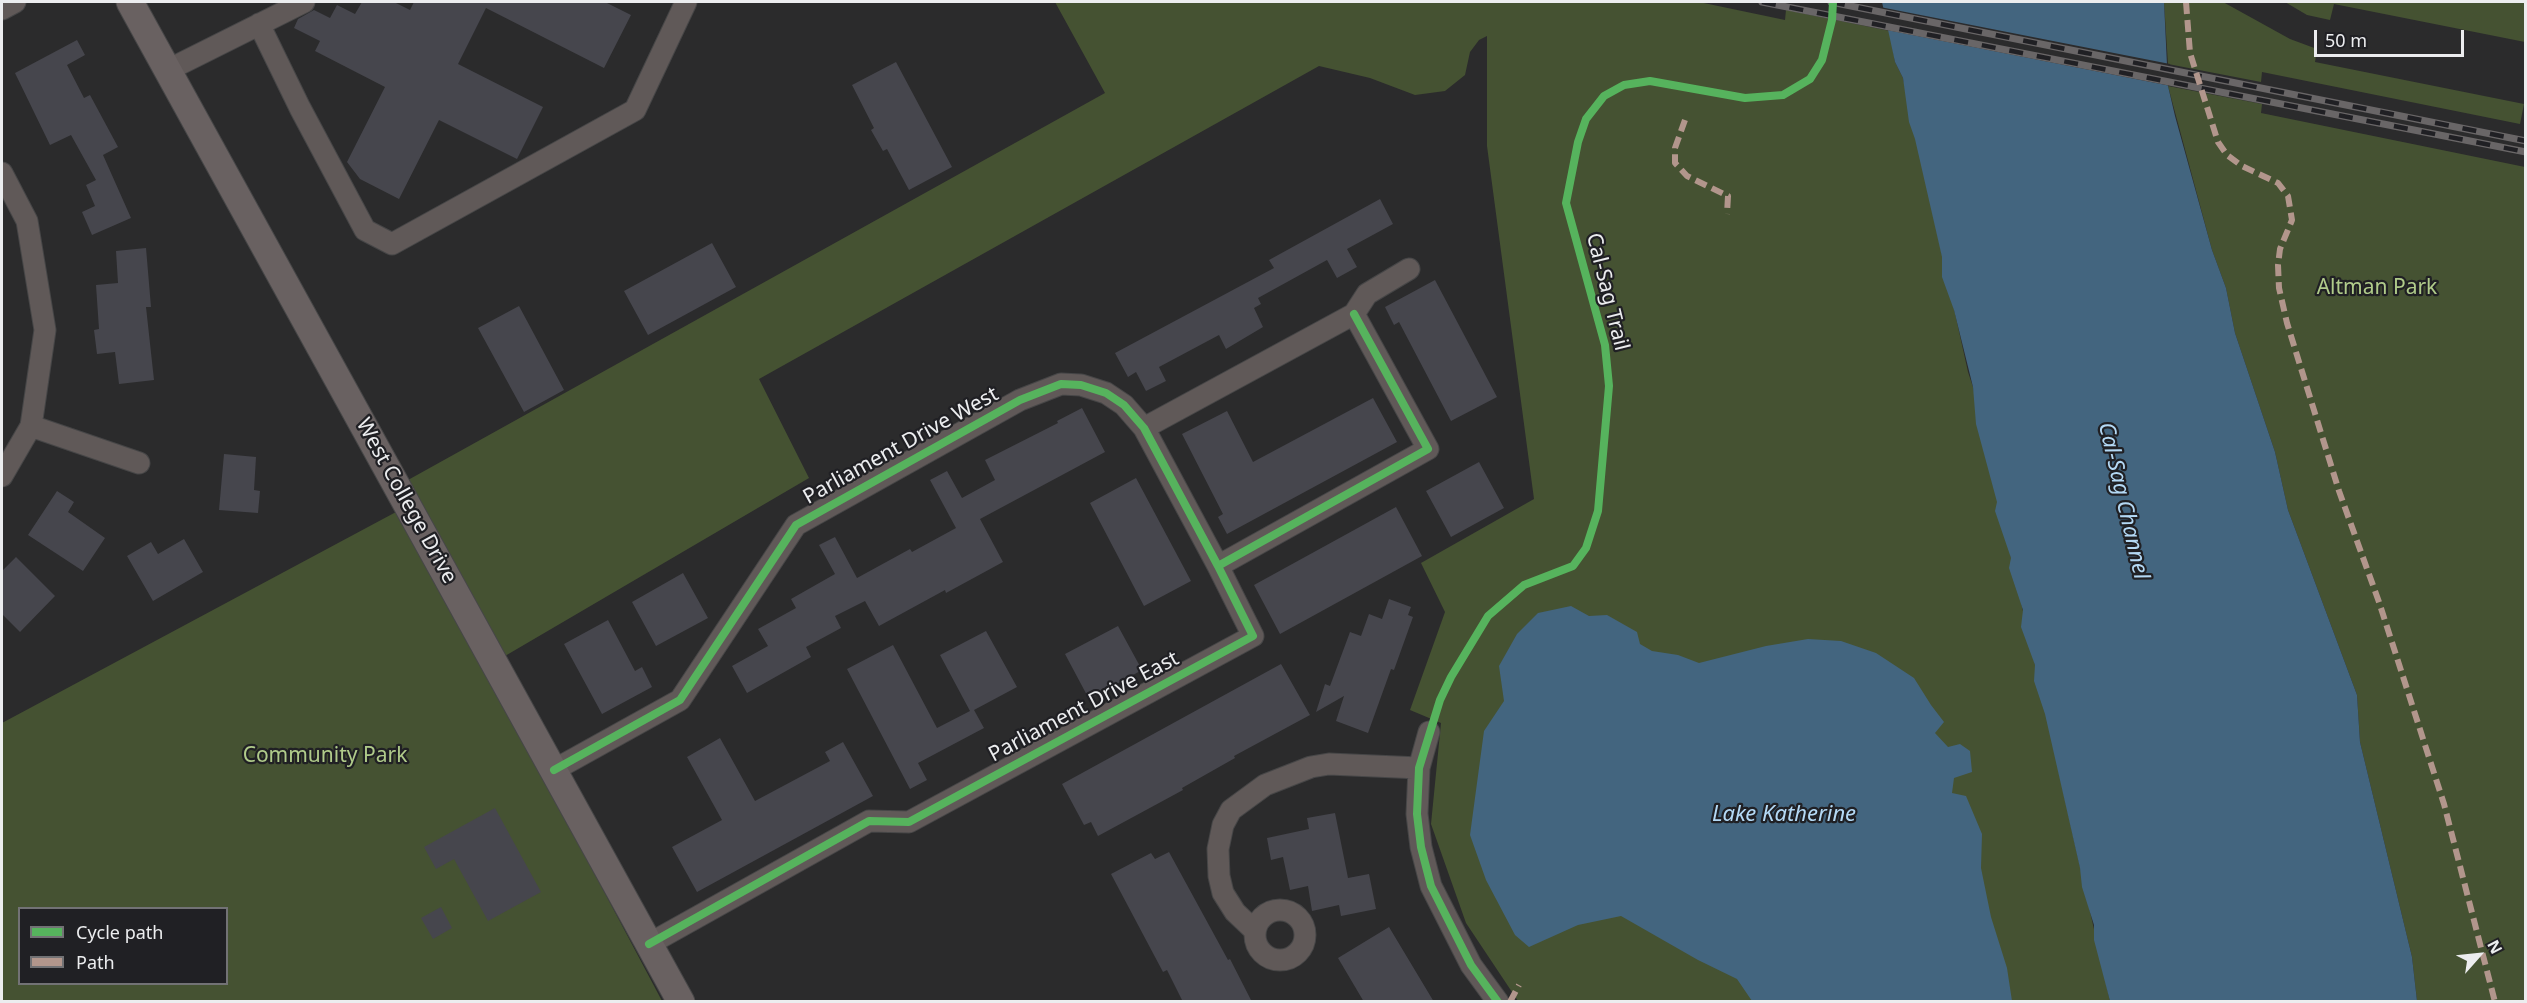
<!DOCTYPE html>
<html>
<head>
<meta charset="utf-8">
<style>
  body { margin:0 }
  #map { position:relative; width:2527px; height:1003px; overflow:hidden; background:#2b2b2c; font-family:"Noto Sans",sans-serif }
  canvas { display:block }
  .frame { position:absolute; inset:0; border:3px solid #ecedef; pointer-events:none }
  .legend { position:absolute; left:18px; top:907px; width:210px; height:78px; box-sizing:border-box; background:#202024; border:2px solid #727275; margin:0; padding:8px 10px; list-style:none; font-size:18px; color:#ecedef }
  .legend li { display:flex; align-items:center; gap:12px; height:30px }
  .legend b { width:30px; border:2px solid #727275 }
  .north { position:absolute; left:2449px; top:925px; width:60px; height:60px; -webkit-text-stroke:4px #202024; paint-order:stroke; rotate:63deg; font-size:16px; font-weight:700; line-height:24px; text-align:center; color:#ecedef }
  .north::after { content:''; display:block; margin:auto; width:21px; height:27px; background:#ecedef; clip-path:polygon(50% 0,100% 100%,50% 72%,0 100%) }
  .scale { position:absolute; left:2314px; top:30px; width:150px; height:27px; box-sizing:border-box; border:3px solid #ecedef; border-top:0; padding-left:8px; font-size:18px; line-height:21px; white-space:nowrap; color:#ecedef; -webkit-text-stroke:4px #202024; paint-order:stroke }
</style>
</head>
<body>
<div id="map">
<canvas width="2527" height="1003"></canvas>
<div class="frame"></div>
<ul class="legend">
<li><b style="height:8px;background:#56b35d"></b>Cycle path</li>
<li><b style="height:8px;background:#b2968c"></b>Path</li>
</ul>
<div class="north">N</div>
<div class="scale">50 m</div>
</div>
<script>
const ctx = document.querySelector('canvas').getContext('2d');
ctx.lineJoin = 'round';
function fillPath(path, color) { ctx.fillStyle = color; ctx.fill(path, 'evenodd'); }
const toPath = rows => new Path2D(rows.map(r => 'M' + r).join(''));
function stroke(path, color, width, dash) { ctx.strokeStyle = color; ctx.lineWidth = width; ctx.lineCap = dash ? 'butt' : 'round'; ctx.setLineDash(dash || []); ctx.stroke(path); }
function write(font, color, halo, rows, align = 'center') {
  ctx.font = font + ' "Noto Sans",sans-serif'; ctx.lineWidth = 4.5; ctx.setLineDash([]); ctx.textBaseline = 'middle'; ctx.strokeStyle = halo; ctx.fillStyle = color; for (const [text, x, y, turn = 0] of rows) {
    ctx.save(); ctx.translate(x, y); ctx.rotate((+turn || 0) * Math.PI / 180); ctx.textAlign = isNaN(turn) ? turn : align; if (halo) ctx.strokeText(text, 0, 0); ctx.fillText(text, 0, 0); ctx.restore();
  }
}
fillPath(toPath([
  [1055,2,1699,2,1785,20,1786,10,1890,31,1895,62,1903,78,1968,372,1973,387,2110,1001,1518,1001,1466,923,1431,824,1441,723,1410,710,1445,612,1421,563,1534,499,1487,146,1487,36,1479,40,1470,52,1465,75,1445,91,1415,95,1370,78,1319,66,759,379,809,478,505,656,408,480,1105,93],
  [2164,2,2223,2,2290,39,2317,49,2315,62,2524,104,2520,124,2262,72,2261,82,2168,64],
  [2285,2,2525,2,2525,42,2334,4,2330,20,2307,15],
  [2168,86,2262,104,2261,113,2525,167,2525,1001,2417,1001,2412,957,2360,742,2357,695,2288,510,2275,452,2235,333,2226,288,2212,250],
  [396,512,537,765,662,1001,2,1002,2,723],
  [20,908,226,908,226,984,20,984]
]), '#455232');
fillPath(toPath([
  [1882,2,2164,2,2168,86,2175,116,2212,250,2226,288,2235,333,2275,452,2288,510,2357,695,2360,742,2412,957,2417,1001,2110,1001,2094,940,2094,925,2082,887,2080,868,2045,714,2034,681,2035,665,2021,627,2023,610,2009,568,2011,558,1995,511,1997,502,1976,424,1973,387,1954,310,1942,277,1942,257,1915,139,1909,122,1903,78,1895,62],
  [1571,606,1589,616,1607,615,1637,632,1640,644,1652,651,1678,655,1699,663,1766,646,1808,639,1841,641,1876,653,1914,678,1931,705,1944,722,1935,733,1948,747,1960,744,1970,751,1972,772,1954,778,1952,793,1966,796,1982,834,1981,868,1991,917,2007,968,2012,1001,1752,1001,1737,979,1698,960,1621,916,1578,925,1529,947,1515,935,1486,880,1470,835,1484,731,1504,701,1499,666,1517,634,1538,613]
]), '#43657f');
fillPath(toPath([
  [1880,7,2170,64,2171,86,1887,30]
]), '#2b2b2c');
fillPath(toPath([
  [362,2,394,2,410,10,414,2,605,2,631,15,604,68,486,8,458,64,543,107,517,159,439,120,399,199,360,179,347,162,385,87,315,51,320,41,294,28,298,19,314,10,330,18,337,5,355,14],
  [77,40,85,55,67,65,84,98,90,95,118,147,103,155,131,218,92,235,82,212,95,206,86,185,96,180,71,135,50,145,15,73],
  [896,62,952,167,909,190,887,149,883,151,871,130,874,128,852,85],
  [1380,199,1393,224,1347,249,1357,267,1337,278,1327,260,1258,298,1261,304,1254,308,1263,327,1226,349,1219,335,1159,367,1166,381,1146,391,1136,372,1128,377,1115,353,1274,268,1269,260],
  [712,243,736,287,648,335,624,291],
  [146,248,151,307,146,307,154,380,119,384,115,352,97,354,94,330,99,329,96,285,118,283,116,251],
  [1435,280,1497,397,1451,421,1399,322,1394,325,1385,307],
  [519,306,564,390,524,412,478,328],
  [1373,398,1397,442,1227,534,1218,517,1223,514,1182,434,1227,411,1253,462],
  [1082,408,1105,452,980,519,1003,562,946,593,945,590,879,626,865,601,835,616,841,628,806,647,811,657,747,693,732,666,768,646,758,629,796,608,791,599,835,574,819,545,835,537,857,578,910,549,912,552,956,528,930,480,947,471,962,498,995,480,985,460,1058,423,1057,421],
  [224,454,256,457,254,490,260,491,258,513,219,510],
  [1479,462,1504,508,1451,537,1426,491],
  [1136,478,1191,581,1144,606,1090,503],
  [57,491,74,502,68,512,105,538,83,571,28,535],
  [1396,507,1422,556,1280,634,1254,585],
  [184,539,203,572,153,601,127,556,151,542,158,554],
  [16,557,55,596,20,632,2,614,2,571],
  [683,573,708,618,656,646,632,602],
  [1389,599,1411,607,1408,615,1413,617,1394,670,1391,669,1368,733,1336,721,1344,696,1316,712,1325,684,1330,686,1350,632,1361,636,1369,614,1382,619],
  [608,620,635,671,642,667,652,687,602,714,564,644],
  [1118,626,1142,670,1089,699,1065,654],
  [986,631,1017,687,974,710,984,728,918,763,927,780,910,789,847,669,893,645,937,728,970,711,940,655],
  [1281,664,1310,715,1234,756,1235,758,1182,788,1183,790,1098,836,1091,822,1084,825,1062,784],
  [720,738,755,801,830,761,825,752,843,742,873,796,697,892,672,847,722,820,687,757],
  [495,808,541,892,488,921,454,859,436,869,424,847],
  [1335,813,1348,878,1369,874,1376,909,1341,916,1339,905,1312,911,1308,886,1290,890,1283,857,1271,860,1267,838,1309,829,1307,818],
  [1169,852,1228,960,1230,959,1252,1002,1183,1002,1167,970,1163,972,1111,874,1151,853,1155,859],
  [441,907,452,928,433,939,421,918],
  [1389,927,1434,1002,1364,1002,1338,958]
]), '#46464d');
const minor = toPath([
  [2,9,15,2],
  [259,24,300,108,365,230,392,244,635,110,686,2],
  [168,70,304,2],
  [2,173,27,221,45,330,31,426,2,476],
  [31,426,139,463],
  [1144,428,1354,314,1367,294,1409,269],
  [1429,732,1419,768,1417,814,1421,847,1431,886,1471,965,1498,1002],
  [554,770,680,700,796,525,1020,400,1061,384,1081,385,1106,393,1124,405,1144,428,1218,566],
  '1255 935a25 25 0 1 1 50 0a25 25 0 1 1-50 0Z',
  [1255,931,1235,912,1223,893,1219,876,1218,849,1223,825,1231,810,1265,785,1311,767,1329,764,1419,768],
  [649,944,869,821,909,822,1253,636,1218,566,1428,449,1354,314]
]);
const major = toPath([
  [130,2,681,1002]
]);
stroke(minor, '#464647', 23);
stroke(major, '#464647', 29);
stroke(minor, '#605958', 21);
stroke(major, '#696161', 27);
const rail = toPath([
  [1762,2,2526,152],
  [1831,2,2526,141]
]);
stroke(rail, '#696667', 7);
stroke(rail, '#202024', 4.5, [14]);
stroke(toPath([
  [2186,2,2190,53,2218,142,2227,155,2242,166,2278,183,2288,196,2292,220,2280,249,2278,265,2279,288,2287,323,2339,491,2379,602,2444,804,2495,1002],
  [1685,120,1675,148,1675,163,1687,176,1728,196,1727,214],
  [1510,1002,1519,985]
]), '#b2968c', 6, [12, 6]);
stroke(toPath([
  [554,770,680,700,796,525,1020,400,1061,384,1081,385,1106,393,1124,405,1144,428,1218,566],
  [649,944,869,821,909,822,1253,636,1218,566,1428,449,1354,314],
  [1498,1002,1471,965,1431,886,1421,847,1417,814,1419,768,1440,700,1451,677,1488,616,1524,585,1573,566,1586,548,1598,511,1609,386,1605,345,1566,203,1578,142,1586,119,1604,96,1624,85,1650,81,1745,98,1783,95,1810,79,1822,60,1832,20,1833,2]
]), '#56b35d', 8);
write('21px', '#b0cb8a', '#202024', [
  ["Altman Park",2377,288],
  ["Community Park",325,756]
]);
write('21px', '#ecedef', '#202024', [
  ["Cal-Sag Trail",1607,292,76],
  ["Parliament Drive West",901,446,-29],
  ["West College Drive",406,501,61],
  ["Parliament Drive East",1084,707,-28]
]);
write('italic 22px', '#b4d9f5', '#202024', [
  ["Cal-Sag Channel",2123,501,77],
  ["Lake Katherine",1784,815]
]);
</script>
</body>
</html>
